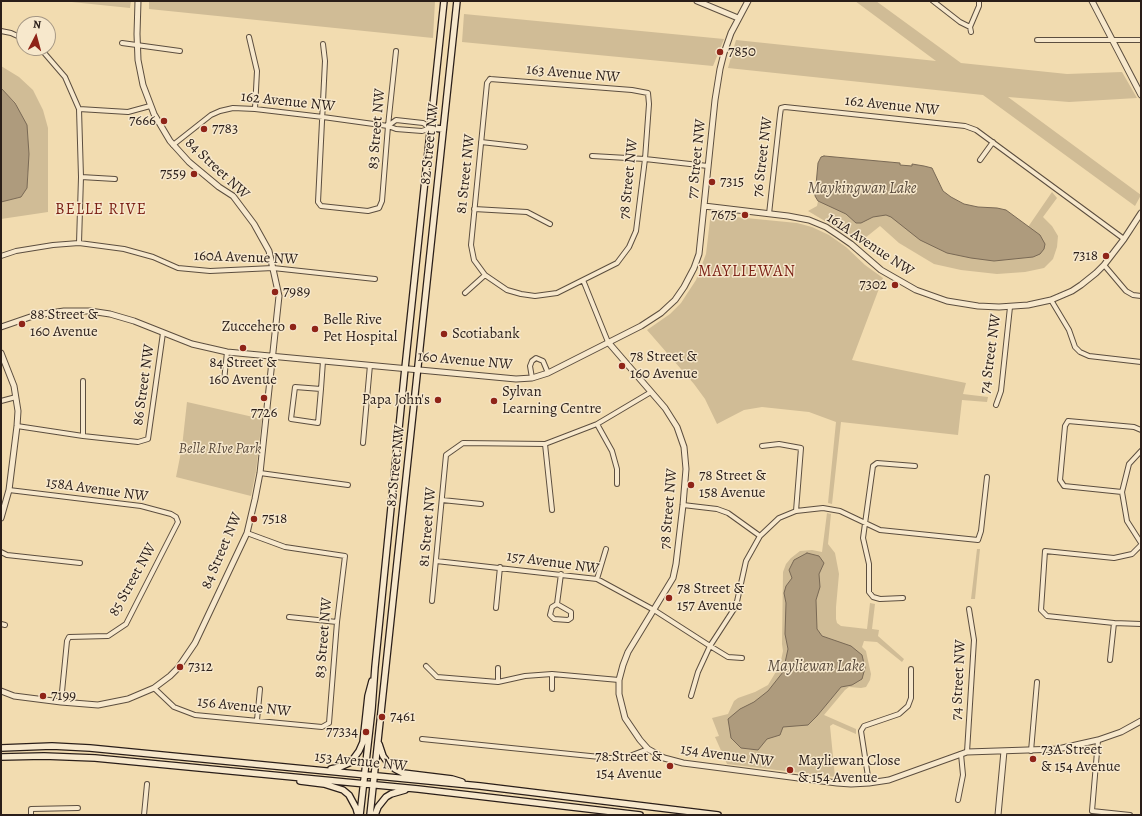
<!DOCTYPE html>
<html>
<head>
<meta charset="utf-8">
<style>
  body { margin:0 }
  #map { position:relative; width:1142px; height:816px; overflow:hidden; background:#f2dcb0; font-family:Alegreya,serif }
  canvas { display:block }
  .frame { position:absolute; inset:0; border:2px solid #2a1e19; pointer-events:none }
  .north { position:absolute; left:16px; top:16px; width:40px; height:40px; box-sizing:border-box; background:#f7e8cc; border:1px solid #a59784; border-radius:50%; rotate:6deg; font-size:11px; font-weight:700; line-height:16px; text-align:center; color:#2a1e19 }
  .north::after { content:''; display:block; margin:auto; width:14px; height:18px; background:#8f2418; clip-path:polygon(50% 0,100% 100%,50% 72%,0 100%) }
</style>
</head>
<body>
<div id="map">
<canvas width="1142" height="816"></canvas>
<div class="frame"></div>
<div class="north">N</div>
</div>
<script>
const ctx = document.querySelector('canvas').getContext('2d');
ctx.lineJoin = 'round';
function fillPath(path, color) { ctx.fillStyle = color; ctx.fill(path, 'evenodd'); }
const toPath = rows => new Path2D(rows.map(r => 'M' + r).join(''));
function stroke(path, color, width, dash) { ctx.strokeStyle = color; ctx.lineWidth = width; ctx.lineCap = dash ? 'butt' : 'round'; ctx.setLineDash(dash || []); ctx.stroke(path); }
function write(font, color, halo, rows, align = 'center') {
  ctx.font = font + ' Alegreya,serif'; ctx.lineWidth = 3; ctx.setLineDash([]); ctx.textBaseline = 'middle'; ctx.strokeStyle = halo; ctx.fillStyle = color; for (const [text, x, y, turn = 0] of rows) {
    ctx.save(); ctx.translate(x, y); ctx.rotate((+turn || 0) * Math.PI / 180); ctx.textAlign = isNaN(turn) ? turn : align; if (halo) ctx.strokeText(text, 0, 0); ctx.fillText(text, 0, 0); ctx.restore();
  }
}
fillPath(toPath([
  [62,1,131,1,130,8],
  [149,1,435,1,433,38,149,9],
  [855,1,876,1,961,63,1067,74,1122,72,1137,98,1069,102,1008,97,1141,195,1135,206,983,95,728,68,736,40,936,61],
  [464,14,724,39,713,66,462,42],
  [1,66,19,77,33,90,43,110,48,128,48,212,1,219,1,202,21,197,28,179,28,171,16,103,1,88],
  [1052,192,1057,198,1043,217,1052,226,1058,236,1057,247,1053,259,1044,268,1025,272,997,274,961,270,934,264,899,243,880,226,860,242,808,211,817,206,818,201,856,213,883,210,1027,249,1028,227],
  [715,215,797,223,812,227,829,235,846,247,865,265,883,278,852,360,966,383,963,394,988,397,987,402,962,400,958,435,841,422,832,504,828,503,836,422,809,412,762,407,744,410,717,424,705,399,694,384,647,330,670,314,681,303,696,280,706,254,710,220,712,216],
  [187,402,262,419,256,471,251,496,176,477,182,447],
  [827,513,831,514,828,544,835,553,839,574,836,607,836,619,837,623,841,626,867,629,870,603,875,604,872,629,879,630,878,636,904,659,902,662,877,642,864,641,862,647,866,651,867,656,871,674,870,680,866,687,861,688,849,687,845,690,824,715,856,729,856,734,833,724,830,726,835,777,727,764,715,737,719,736,712,718,728,714,734,701,738,698,755,692,768,685,780,665,783,651,782,644,783,572,786,564,791,558,800,551,812,550,822,552],
  [977,549,980,549,975,599,971,599]
]), '#d0bc96');
const water = toPath([
  [1,88,15,103,27,125,29,154,27,188,21,197,1,202,1,88],
  [824,156,900,163,900,165,912,166,912,164,924,166,932,168,943,191,951,197,964,204,978,207,997,208,1006,210,1040,235,1045,244,1044,249,1040,254,1033,257,994,261,971,258,947,253,920,240,891,217,886,215,873,217,861,223,856,223,846,214,818,201,815,196,818,163,821,157,824,156],
  [807,553,819,556,824,563,819,574,820,587,816,600,817,629,822,636,851,646,862,655,865,668,862,679,852,685,841,687,817,716,808,725,783,727,780,735,767,739,758,750,741,748,731,738,728,719,740,709,754,702,768,691,783,672,788,649,785,634,786,603,784,593,786,586,792,578,789,570,794,560,807,553]
]);
fillPath(water, '#ae9b7d');
stroke(water, '#796955', 1);
const minor = toPath([
  [933,1,960,22,970,27],
  [1,31,11,33,24,39],
  [48,31,51,34,51,37,48,41],
  [971,32,970,27,979,6,979,1],
  [249,37,257,71,255,109],
  [1037,40,1141,40],
  [122,43,180,51],
  [323,44,325,61,318,202,321,206,368,211,379,208,382,201,388,126,396,51],
  [40,48,65,77,79,109,81,177,79,243],
  [490,79,632,90,648,93,649,104,645,159,636,231,629,247,617,263,557,293,535,296,521,294,507,290,485,275,474,260,471,245,487,83,490,79],
  [79,109,128,112,150,106],
  [388,126,396,120,423,123,431,128],
  [481,142,525,147],
  [173,145,211,115,220,111,233,108,255,109,323,117,388,126,396,129,422,131,431,128],
  [592,156,645,159,708,166],
  [980,160,993,142],
  [81,177,115,179],
  [474,209,527,212,550,224],
  [769,214,780,115,781,108,785,107,965,126,976,130,1124,239],
  [1,256,16,251,53,245,79,243,124,249,153,257,178,268,210,271,273,268,375,279],
  [1104,265,1126,291,1133,295,1141,296],
  [583,280,608,342],
  [465,293,485,275],
  [1051,300,1069,330,1075,347,1080,352,1089,356,1141,362],
  [532,378,530,366,532,361,536,358,543,361,548,373],
  [224,381,227,352],
  [321,389,295,387,291,419,318,423,321,389,323,361],
  [1,401,16,397],
  [996,405,1001,391,1010,307],
  [597,424,612,451,617,469,617,484],
  [17,426,83,436,138,442,148,439,163,333],
  [83,436,83,381],
  [363,443,370,365],
  [545,444,552,510],
  [762,446,779,444,801,448,796,511],
  [1141,451,1129,464,1122,492,1127,521,1141,543],
  [260,473,348,485],
  [9,490,141,506,171,514,176,517,178,522,126,624,108,636,69,637,67,641,61,702],
  [1122,492,1064,486,1060,480,1065,426,1068,421,1134,427,1141,430],
  [442,500,481,504],
  [683,505,717,509,728,513,760,536],
  [1141,545,1132,554,1114,558,1045,551,1041,610,1047,616,1114,623,1141,624],
  [1,552,7,555,80,563],
  [436,561,597,579,654,610,710,646,728,657,742,658],
  [597,579,606,549],
  [903,598,880,599,873,597,869,592,869,564,863,538,873,466,877,463,915,466],
  [432,601,446,455,463,443,545,444,597,424,651,392],
  [557,604,571,612,571,618,568,620,554,619,550,615,552,607,557,604],
  [557,604,561,574],
  [496,608,500,567],
  [289,617,337,622],
  [1,624,5,625],
  [1110,660,1114,623],
  [426,666,437,677,498,682,525,676,552,674,619,680],
  [552,674,552,689],
  [498,682,498,668],
  [154,688,174,707,195,715,322,727,329,723,337,622,345,556,285,547,247,533],
  [691,696,698,672,710,646,736,606,746,561,760,536,779,518,796,511,823,508,840,511,880,530,978,540,981,531,987,477],
  [257,720,260,689],
  [422,739,610,758,627,757,648,749],
  [1098,740,1092,811,1130,815],
  [1031,751,1037,682],
  [967,752,974,640,969,609],
  [869,783,861,731,864,726,899,714,908,706,911,698,911,669],
  [958,800,963,775,961,754],
  [31,815,31,809,78,808],
  [144,815,147,784]
]);
const tertiary = toPath([
  [697,1,738,18],
  [1092,1,1141,95],
  [704,206,788,216,809,220,826,227,838,235,851,244,881,270,916,290,947,301,978,306,999,307,1028,305,1051,300,1072,291,1081,285,1096,273,1104,265,1124,239,1141,213],
  [1,327,36,315,64,311,90,311,110,314,134,321,192,344,227,352,516,379,532,378,548,373,641,326,661,313,675,300,684,287,694,268,699,254,715,100,720,69,724,53,731,33,748,1],
  [608,342,665,408,677,427,684,447,686,469,683,505,676,564,673,578,628,652,623,665,619,680,619,694,625,718,640,740,648,749,664,758,683,763,837,783,851,784,869,783,889,780,967,752,1058,749,1098,740,1121,732,1141,721],
  [1,353,14,386,18,411,17,426,9,490,1,518],
  [1,691,14,696,61,702,98,705,128,699,154,688,170,676,178,668,195,643,247,533,255,499,260,473,279,296,269,251,254,224,233,196,219,187,189,162,170,141,154,114,143,85,138,60,137,34,138,1],
  [998,815,1004,751]
]);
const secondary = toPath([
  [431,128,443,129],
  [379,744,383,756,388,763,395,769,403,773,452,779,462,782],
  [1,748,52,746,90,748,480,786,718,815],
  [1,757,44,756,95,758,418,789,640,815],
  [331,769,340,767,351,762,359,751,363,742,368,696,372,681],
  [300,781,324,784,343,790,349,795,356,808,358,815],
  [360,815,372,709,375,667,405,368,444,1],
  [370,815,457,1],
  [375,815,378,807,386,797,391,794,405,790]
]);
stroke(minor, '#5c4e3f', 6);
stroke(tertiary, '#5c4e3f', 7);
stroke(secondary, '#2a1e19', 8);
stroke(minor, '#f7e8cc', 4);
stroke(tertiary, '#f7e8cc', 5);
stroke(secondary, '#f7e8cc', 5.5);
for (const [x, y, r, color] of [
  [720,52,4,"#8f2418"],
  [164,121,4,"#8f2418"],
  [204,129,4,"#8f2418"],
  [194,174,4,"#8f2418"],
  [712,182,4,"#8f2418"],
  [745,215,4,"#8f2418"],
  [1106,256,4,"#8f2418"],
  [895,285,4,"#8f2418"],
  [275,292,4,"#8f2418"],
  [22,324,4,"#8f2418"],
  [293,327,4,"#8f2418"],
  [315,329,4,"#8f2418"],
  [444,334,4,"#8f2418"],
  [243,348,4,"#8f2418"],
  [622,366,4,"#8f2418"],
  [264,398,4,"#8f2418"],
  [438,400,4,"#8f2418"],
  [494,401,4,"#8f2418"],
  [691,485,4,"#8f2418"],
  [254,519,4,"#8f2418"],
  [669,598,4,"#8f2418"],
  [180,667,4,"#8f2418"],
  [43,696,4,"#8f2418"],
  [382,717,4,"#8f2418"],
  [366,732,4,"#8f2418"],
  [1033,759,4,"#8f2418"],
  [670,766,4,"#8f2418"],
  [790,770,4,"#8f2418"]
]) { const dot = new Path2D(); dot.arc(x, y, r, 0, 2 * Math.PI); ctx.fillStyle = color; ctx.fill(dot); stroke(dot, '#f7e8cc', 1.5); }
write('15px', '#2a1e19', '#f7e8cc', [
  ["7850",728,52],
  ["7666",156,121,"right"],
  ["7783",212,129],
  ["7559",186,174,"right"],
  ["7315",720,182],
  ["7675",737,215,"right"],
  ["7318",1098,256,"right"],
  ["7302",887,285,"right"],
  ["7989",283,292],
  ["88 Street &",30,315],
  ["160 Avenue",30,332],
  ["Belle Rive",323,320],
  ["Pet Hospital",323,337],
  ["Zuccehero",285,327,"right"],
  ["Scotiabank",452,334],
  ["78 Street &",630,357],
  ["160 Avenue",630,374],
  ["84 Street &",243,363,"center"],
  ["160 Avenue",243,380,"center"],
  ["Sylvan",502,392],
  ["Learning Centre",502,409],
  ["Papa John's",430,400,"right"],
  ["7726",264,413,"center"],
  ["78 Street &",699,476],
  ["158 Avenue",699,493],
  ["7518",262,519],
  ["78 Street &",677,589],
  ["157 Avenue",677,606],
  ["7312",188,667],
  ["7199",51,696],
  ["7461",390,717],
  ["77334",358,732,"right"],
  ["73A Street",1041,750],
  ["& 154 Avenue",1041,767],
  ["78 Street &",662,757,"right"],
  ["154 Avenue",662,774,"right"],
  ["Mayliewan Close",798,761],
  ["& 154 Avenue",798,778]
], 'left');
write('15px', '#2a1e19', '#f7e8cc', [
  ["163 Avenue NW",573,74,5],
  ["162 Avenue NW",288,102,6],
  ["162 Avenue NW",892,106,6],
  ["83 Street NW",377,129,-85],
  ["82 Street NW",430,144,-84],
  ["76 Street NW",763,157,-83],
  ["77 Street NW",697,159,-84],
  ["84 Street NW",217,169,43],
  ["81 Street NW",466,174,-84],
  ["78 Street NW",629,179,-84],
  ["161A Avenue NW",870,245,34],
  ["160A Avenue NW",246,258,2],
  ["74 Street NW",991,354,-82],
  ["160 Avenue NW",465,361,5],
  ["86 Street NW",144,385,-82],
  ["82 Street NW",396,466,-84],
  ["158A Avenue NW",97,490,8],
  ["78 Street NW",669,509,-85],
  ["81 Street NW",428,527,-85],
  ["84 Street NW",222,551,-67],
  ["157 Avenue NW",553,563,8],
  ["85 Street NW",133,580,-61],
  ["83 Street NW",324,638,-85],
  ["74 Street NW",959,680,-87],
  ["156 Avenue NW",244,707,6],
  ["154 Avenue NW",727,756,8],
  ["153 Avenue NW",361,762,6]
]);
write('italic 15px', '#5c4d3e', '#f7e8cc', [
  ["Belle RIve Park",220,449]
]);
write('italic 16px', '#584a3c', '#f7e8cc', [
  ["Maykingwan Lake",862,189],
  ["Mayliewan Lake",816,667]
]);
ctx.letterSpacing = '1px';
write('16px', '#7a1f14', '#f7e8cc', [
  ["BELLE RIVE",101,210],
  ["MAYLIEWAN",747,272]
]);
ctx.letterSpacing = '0px';
</script>
</body>
</html>
